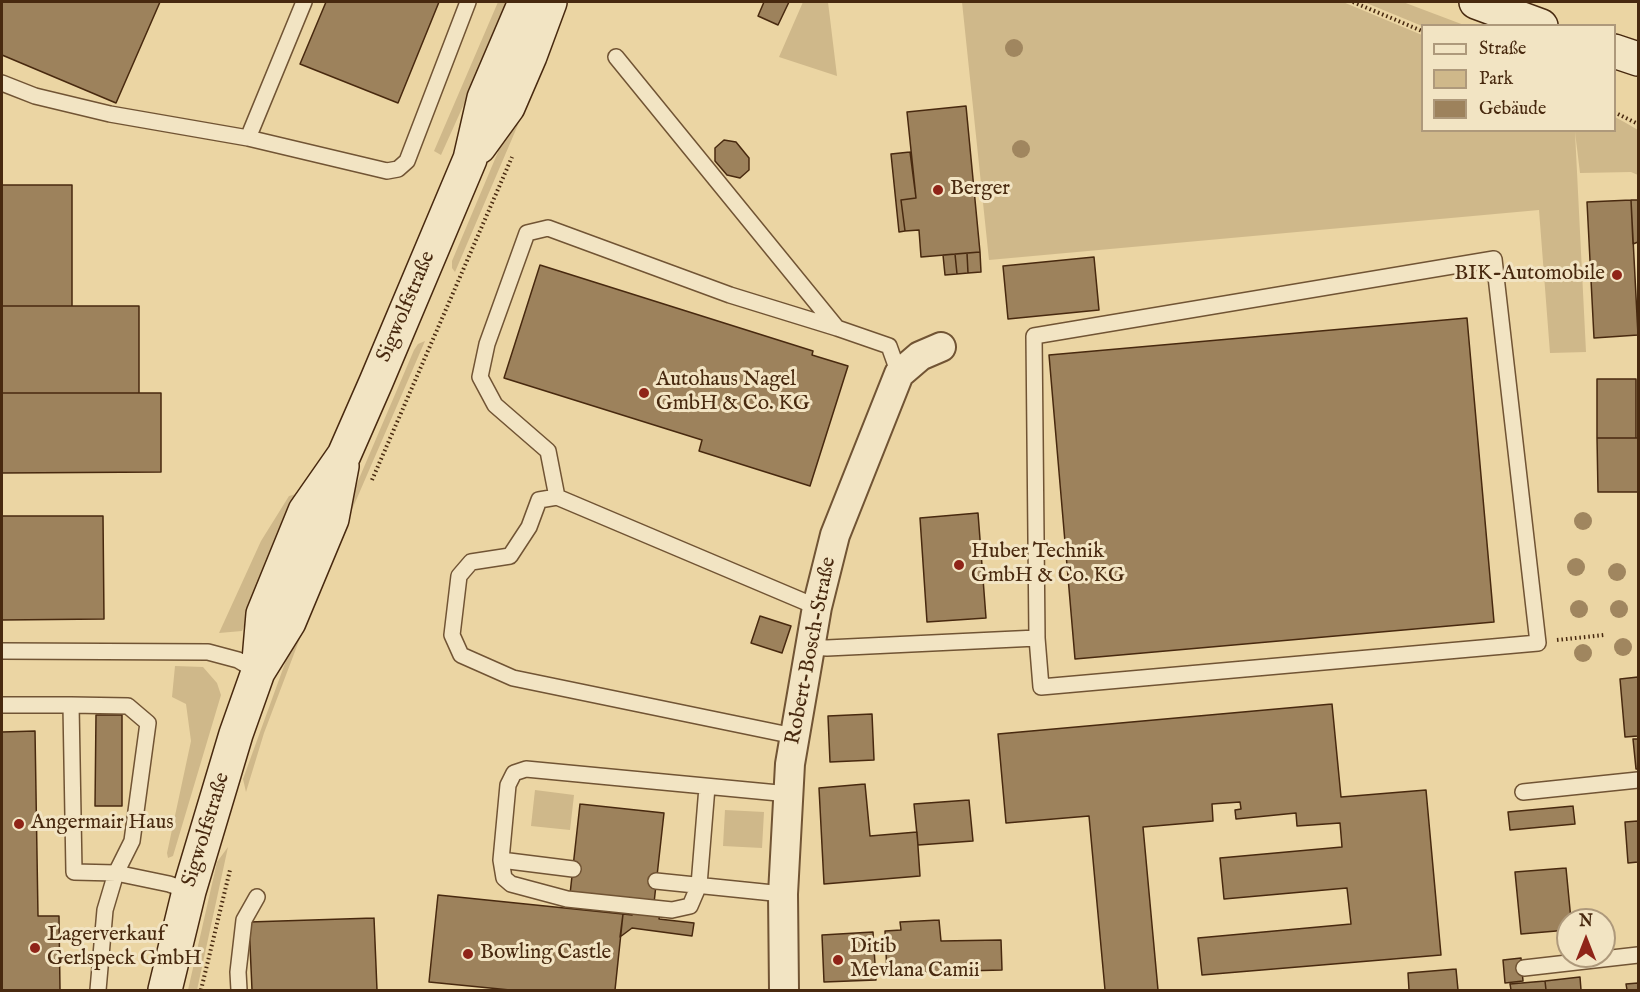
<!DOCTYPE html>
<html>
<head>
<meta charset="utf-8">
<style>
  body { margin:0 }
  #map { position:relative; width:1640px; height:992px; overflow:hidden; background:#ebd5a3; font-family:"IM FELL English",serif }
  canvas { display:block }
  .frame { position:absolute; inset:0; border:3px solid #48290f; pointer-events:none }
  .legend { position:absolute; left:1421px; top:24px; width:195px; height:108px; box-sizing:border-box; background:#f2e4c3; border:2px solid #ae997b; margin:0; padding:8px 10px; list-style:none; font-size:18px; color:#48290f }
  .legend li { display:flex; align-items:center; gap:12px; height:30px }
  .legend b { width:30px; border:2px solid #ae997b }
  .north { position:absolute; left:1556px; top:908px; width:60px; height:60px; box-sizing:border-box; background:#f2e4c3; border:2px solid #ae997b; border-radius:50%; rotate:0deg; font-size:16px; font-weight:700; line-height:24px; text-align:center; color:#48290f }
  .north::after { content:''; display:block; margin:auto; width:21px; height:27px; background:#8f2418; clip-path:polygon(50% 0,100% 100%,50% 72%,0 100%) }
</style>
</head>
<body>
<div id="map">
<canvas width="1640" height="992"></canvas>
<div class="frame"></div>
<ul class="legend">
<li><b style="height:8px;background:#f2e4c3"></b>Straße</li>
<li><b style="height:16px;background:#cfb88a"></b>Park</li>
<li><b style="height:16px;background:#9d825c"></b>Gebäude</li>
</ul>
<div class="north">N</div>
</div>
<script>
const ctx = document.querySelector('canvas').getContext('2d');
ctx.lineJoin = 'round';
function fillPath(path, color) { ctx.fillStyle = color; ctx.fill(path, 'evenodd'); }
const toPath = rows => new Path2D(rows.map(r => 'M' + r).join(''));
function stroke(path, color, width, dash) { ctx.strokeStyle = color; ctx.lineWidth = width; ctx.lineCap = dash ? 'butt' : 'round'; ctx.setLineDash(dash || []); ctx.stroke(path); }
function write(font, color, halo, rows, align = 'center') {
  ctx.font = font + ' "IM FELL English",serif'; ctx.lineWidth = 6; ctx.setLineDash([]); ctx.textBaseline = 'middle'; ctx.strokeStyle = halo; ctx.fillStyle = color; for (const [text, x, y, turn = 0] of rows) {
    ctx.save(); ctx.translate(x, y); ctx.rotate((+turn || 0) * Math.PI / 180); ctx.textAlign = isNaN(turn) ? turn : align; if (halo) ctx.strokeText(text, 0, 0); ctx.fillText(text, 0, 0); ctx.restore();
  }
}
fillPath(toPath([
  [498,2,510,2,441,155,434,151],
  [803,2,828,2,837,76,779,57],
  [962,2,1343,2,1422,35,1422,130,1614,130,1615,117,1626,123,1638,130,1638,175,1631,172,1580,173,1575,132,1586,352,1550,353,1539,210,989,260],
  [1364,2,1403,2,1464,25,1422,26],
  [533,69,541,71,455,272,452,268,452,261],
  [425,341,325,572,320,570,414,350,418,344],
  [300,493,242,631,219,633,261,541,289,496],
  [313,586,319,588,264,733,246,792,243,779],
  [175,666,203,667,217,683,221,695,173,856,168,858,167,853,191,741,186,704,172,697],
  [535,790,574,795,570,830,531,826],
  [725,810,764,812,762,848,723,846],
  [228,847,197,990,188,990,217,862]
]), '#cfb88a');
const building = toPath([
  [2,2,160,2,116,103,2,55,2,2],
  [326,2,439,2,398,103,300,64,326,2],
  [764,2,789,2,778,25,758,16,764,2],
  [966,106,980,252,921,257,919,230,905,231,901,200,916,198,907,112,966,106],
  [724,140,736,142,749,158,749,170,740,178,727,175,715,161,715,148,724,140],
  [910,152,916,198,901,200,905,231,899,232,891,154,910,152],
  [2,185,72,185,72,306,2,306,2,185],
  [1631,200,1638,335,1594,338,1587,202,1631,200],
  [1631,200,1638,200,1638,242,1633,244,1631,200],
  [980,252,981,272,968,273,967,253,980,252],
  [967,253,968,273,957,274,955,254,967,253],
  [955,254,957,274,945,275,943,255,955,254],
  [1094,257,1099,310,1008,319,1003,266,1094,257],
  [540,265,813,351,812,355,848,366,810,486,699,451,702,440,504,378,540,265],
  [2,306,139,306,139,393,2,393,2,306],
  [1467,318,1494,622,1075,659,1049,355,1467,318],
  [1597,379,1636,379,1636,438,1597,438,1597,379],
  [2,393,161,393,161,472,2,473,2,393],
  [1597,438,1638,438,1638,492,1598,492,1597,438],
  [978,513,986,618,927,622,920,518,978,513],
  [2,516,103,516,104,619,2,620,2,516],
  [760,616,791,626,782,653,751,643,760,616],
  [1638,677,1638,736,1625,737,1620,679,1638,677],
  [1332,704,1341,797,1426,790,1441,955,1202,975,1198,938,1351,924,1347,888,1224,899,1220,858,1342,847,1340,823,1297,826,1296,813,1236,819,1235,810,1241,809,1240,802,1212,804,1213,821,1143,827,1158,990,1105,990,1089,816,1006,823,998,734,1332,704],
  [872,714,874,760,830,762,828,716,872,714],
  [96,715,122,715,122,806,95,806,96,715],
  [35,731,38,916,59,916,60,990,2,990,2,732,35,731],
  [1633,739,1638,739,1638,769,1636,769,1633,739],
  [865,784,870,836,917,832,920,876,824,884,819,788,865,784],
  [969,800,973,841,918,845,914,804,969,800],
  [580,804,664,813,654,903,570,894,580,804],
  [1573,806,1575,824,1510,830,1508,812,1573,806],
  [1638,821,1638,862,1628,863,1625,822,1638,821],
  [1566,868,1571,920,1568,920,1568,930,1521,934,1515,872,1566,868],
  [438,895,623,914,615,990,510,990,429,982,438,895],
  [633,910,660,914,659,919,694,923,692,936,632,928,620,937,623,914,632,915,633,910],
  [1599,914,1599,920,1571,920,1570,917,1599,914],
  [374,918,377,990,252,990,249,922,374,918],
  [939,920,941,941,1001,940,1002,970,887,973,885,931,901,930,900,922,939,920],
  [873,932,876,980,824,982,822,935,873,932],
  [1521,958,1523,981,1505,983,1503,960,1521,958],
  [1456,969,1458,990,1409,990,1408,973,1456,969],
  [1580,977,1581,990,1546,990,1545,981,1580,977],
  [1545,981,1546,990,1511,990,1510,984,1545,981],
  [1638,983,1638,990,1627,990,1626,984,1638,983]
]);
fillPath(building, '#9d825c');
stroke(building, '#48290f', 1.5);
const lane = toPath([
  [616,57,837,328,889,346,899,374],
  [2,83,35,96,110,114,248,138,387,171,398,169,407,161,468,2],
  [248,138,304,2],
  [557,497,548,451,495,405,480,377,487,344,527,233,548,228,730,295,837,328],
  [810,647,827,648,1037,638,1034,336,1494,259,1538,643,1041,687,1037,638],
  [2,651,208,652,238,660,258,672],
  [2,705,71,705,74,872,116,873,169,884,189,891],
  [71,705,128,706,148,723,132,841,116,873,105,910,98,990],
  [794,736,513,678,461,655,452,635,459,576,471,562,510,556,529,527,539,500,557,497,817,607],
  [707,787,699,885,690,906,672,910,567,899,511,884,504,878,501,860,508,785,514,773,526,769,789,794],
  [1523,792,1638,780],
  [501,860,573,869],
  [656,881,783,894],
  [1524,968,1638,955],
  [239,990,238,972,244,920,257,897]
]);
const street = toPath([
  [784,990,783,894,790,764,817,607,835,535,899,374,920,356,941,347]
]);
const secondary = toPath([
  [1476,2,1541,26],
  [1614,51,1638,59],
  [479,147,508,107,530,56,550,2],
  [258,672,263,614,305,511,344,455,376,382,470,159,484,98,525,2],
  [165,990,189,891,236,734,258,672,289,622,332,519,342,466]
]);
stroke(lane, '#715434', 18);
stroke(street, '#715434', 32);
stroke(secondary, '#48290f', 36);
stroke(toPath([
  [1353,2,1422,31],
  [1614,112,1638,124],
  [372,480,512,157],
  [1557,640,1604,635],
  [201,990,230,870]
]), '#48290f', 4, [1.5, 3]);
stroke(lane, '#f2e4c3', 15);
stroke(street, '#f2e4c3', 28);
stroke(secondary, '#f2e4c3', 33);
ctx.fillStyle = '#a0865f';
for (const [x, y] of [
  [1014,48],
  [1021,149],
  [1583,521],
  [1576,567],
  [1617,572],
  [1579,609],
  [1619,609],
  [1623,647],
  [1583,653]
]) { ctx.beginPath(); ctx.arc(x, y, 9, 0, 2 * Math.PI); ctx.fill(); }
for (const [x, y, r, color] of [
  [938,190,6,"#8f2418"],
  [1617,275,6,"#8f2418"],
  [644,393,6,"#8f2418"],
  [959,565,6,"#8f2418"],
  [19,824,6,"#8f2418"],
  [35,948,6,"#8f2418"],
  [468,954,6,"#8f2418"],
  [838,960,6,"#8f2418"]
]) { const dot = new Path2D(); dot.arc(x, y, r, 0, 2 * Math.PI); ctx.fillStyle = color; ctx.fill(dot); stroke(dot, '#f2e4c3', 2); }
write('21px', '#48290f', '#f2e4c3', [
  ["Berger",950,190],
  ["BIK-Automobile",1605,275,"right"],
  ["Autohaus Nagel",656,381],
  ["GmbH & Co. KG",656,405],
  ["Huber Technik",971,553],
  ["GmbH & Co. KG",971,577],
  ["Angermair Haus",31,824],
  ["Lagerverkauf",47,936],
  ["Gerlspeck GmbH",47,960],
  ["Ditib",850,948],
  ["Mevlana Camii",850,972],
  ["Bowling Castle",480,954]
], 'left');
write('21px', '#48290f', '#f2e4c3', [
  ["Sigwolfstraße",407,307,-67],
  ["Robert-Bosch-Straße",812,651,-79],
  ["Sigwolfstraße",207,830,-73]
]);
</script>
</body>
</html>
